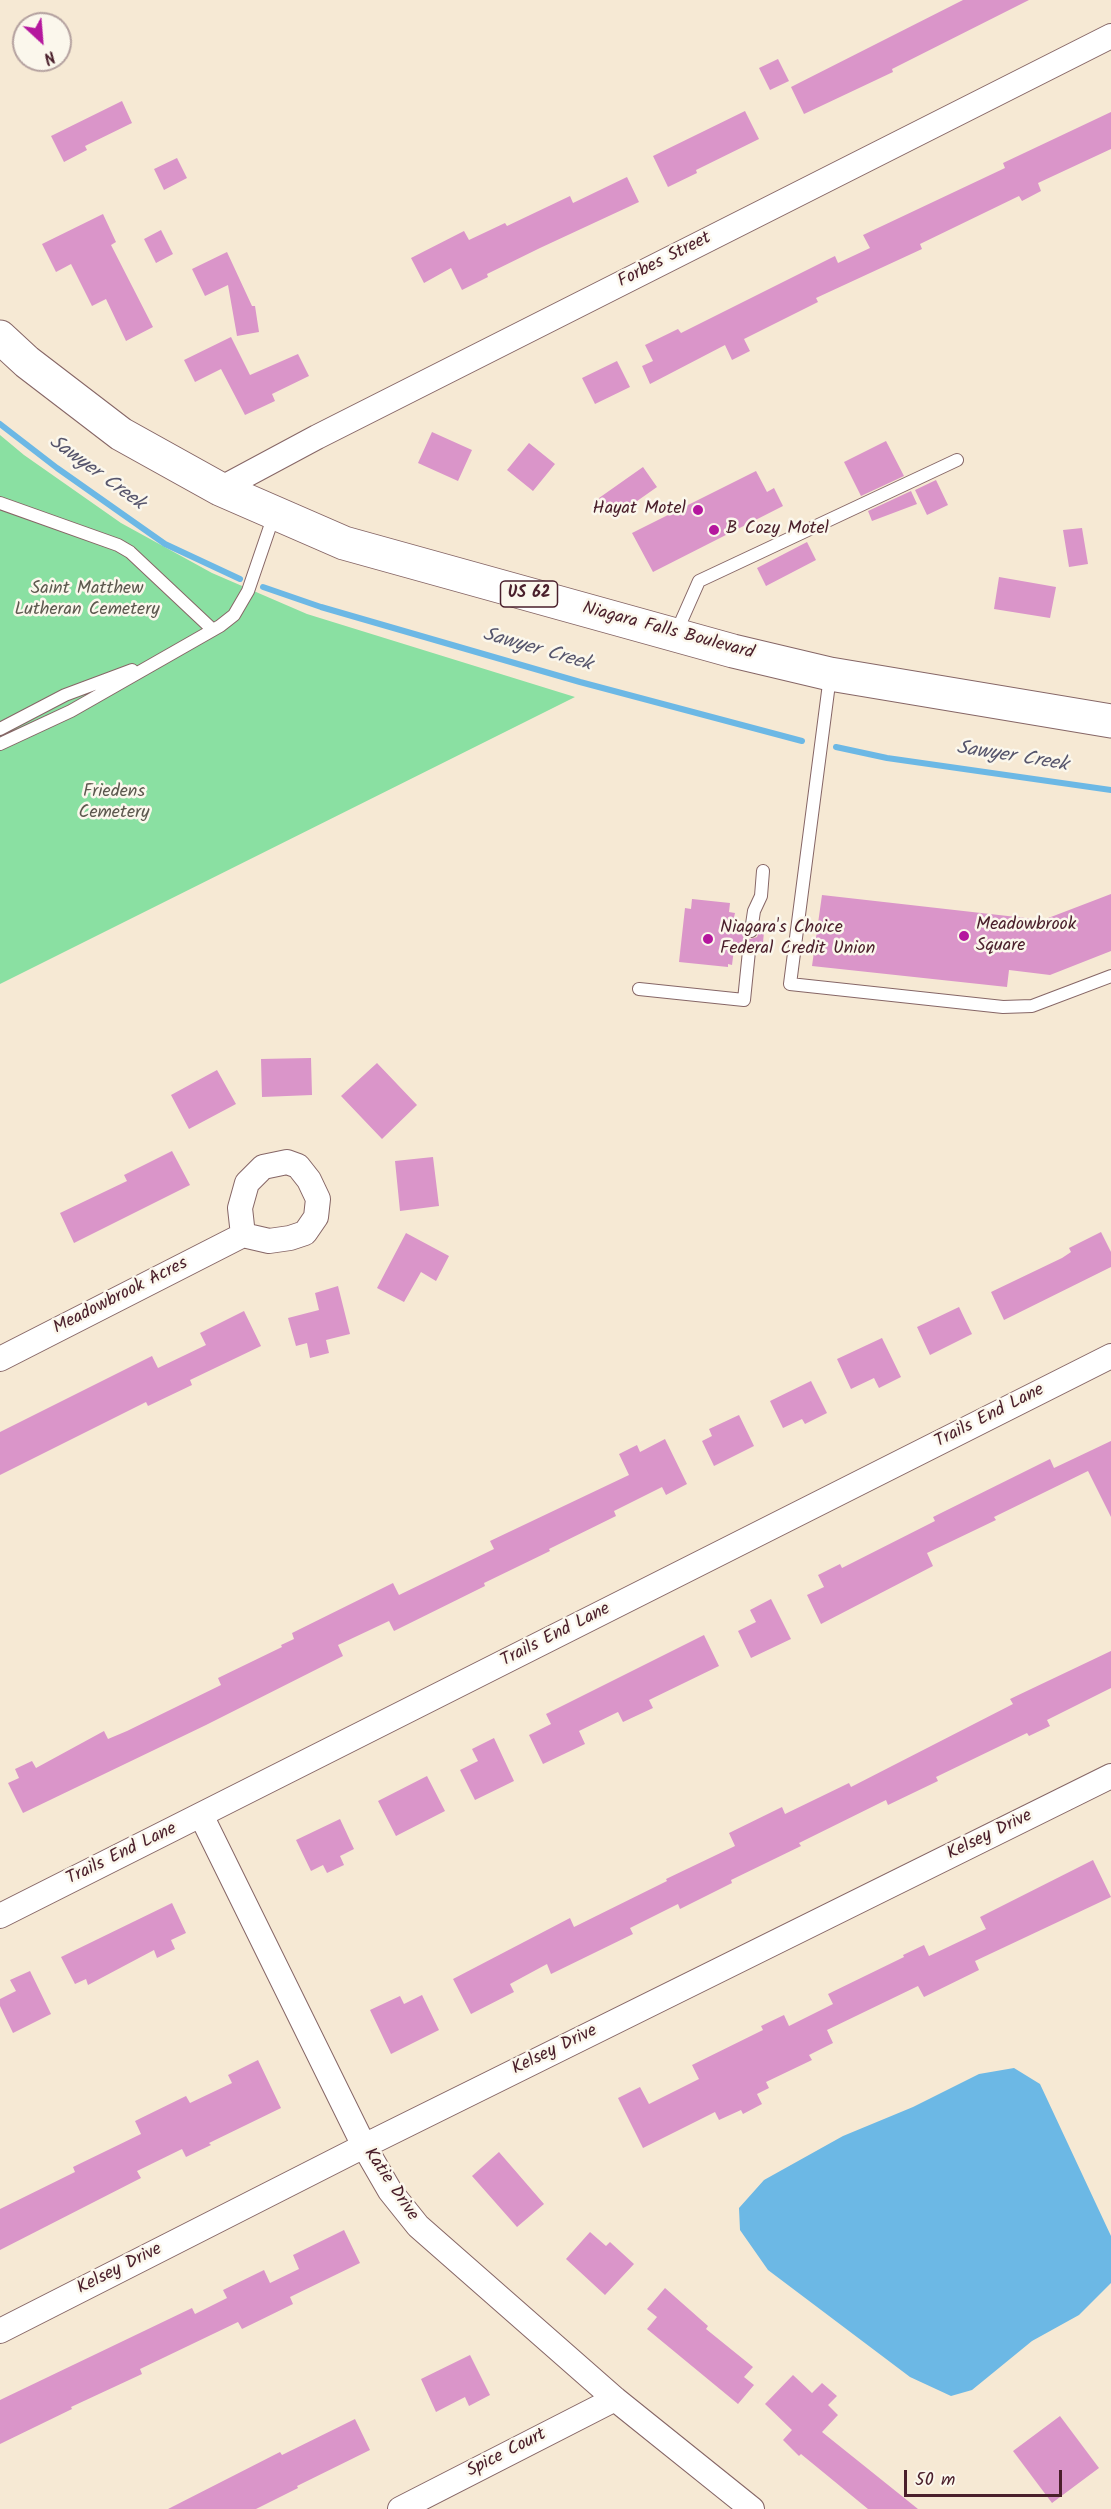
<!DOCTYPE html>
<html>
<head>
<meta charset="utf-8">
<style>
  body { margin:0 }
  #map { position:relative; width:1111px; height:2509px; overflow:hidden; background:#f6e9d4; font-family:Kalam,sans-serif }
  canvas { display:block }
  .north { position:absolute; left:12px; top:12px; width:60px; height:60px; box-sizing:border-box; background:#fbf7ec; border:2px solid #b4a19f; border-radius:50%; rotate:154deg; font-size:16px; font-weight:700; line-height:24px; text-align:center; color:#4a1f2b }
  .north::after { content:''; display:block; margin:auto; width:21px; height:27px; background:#b5179e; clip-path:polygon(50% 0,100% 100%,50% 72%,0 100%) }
  .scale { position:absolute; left:904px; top:2470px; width:158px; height:27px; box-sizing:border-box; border:3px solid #4a1f2b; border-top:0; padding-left:8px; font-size:18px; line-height:21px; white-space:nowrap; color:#4a1f2b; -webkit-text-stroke:4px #fbf7ec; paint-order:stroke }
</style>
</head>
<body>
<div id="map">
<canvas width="1111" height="2509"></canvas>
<div class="north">N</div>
<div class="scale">50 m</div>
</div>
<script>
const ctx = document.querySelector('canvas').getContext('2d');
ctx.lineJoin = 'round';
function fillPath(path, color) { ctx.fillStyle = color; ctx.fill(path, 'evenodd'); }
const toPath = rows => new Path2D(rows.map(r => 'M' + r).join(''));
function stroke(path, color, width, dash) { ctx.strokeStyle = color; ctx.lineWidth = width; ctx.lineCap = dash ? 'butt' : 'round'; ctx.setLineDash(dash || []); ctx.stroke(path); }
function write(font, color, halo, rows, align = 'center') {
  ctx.font = font + ' Kalam,sans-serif'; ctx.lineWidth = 5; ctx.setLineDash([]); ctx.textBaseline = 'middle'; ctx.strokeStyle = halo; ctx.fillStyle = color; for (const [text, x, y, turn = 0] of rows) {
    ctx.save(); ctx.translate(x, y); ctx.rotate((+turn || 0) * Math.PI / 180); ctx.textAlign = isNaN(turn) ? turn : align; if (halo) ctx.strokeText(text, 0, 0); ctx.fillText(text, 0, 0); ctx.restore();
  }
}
fillPath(toPath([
  [0,435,24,455,121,523,212,573,307,614,575,697,0,984]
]), '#8ae0a2');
fillPath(toPath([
  [1014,2068,1040,2084,1111,2236,1111,2283,1079,2315,1032,2341,972,2390,951,2396,910,2377,768,2270,740,2230,739,2208,764,2180,843,2136,913,2107,979,2074]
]), '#6cb8e5');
stroke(toPath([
  [0,424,57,468,165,544,240,579],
  [263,587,321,607,580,682,802,741],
  [836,747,887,758,1111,790]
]), '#6cb8e5', 6);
fillPath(toPath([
  [963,0,1029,0,892,69,893,72,804,114,791,87],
  [778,59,789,81,770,90,759,68],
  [122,101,132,123,85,146,87,150,64,162,51,136],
  [745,111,759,139,696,170,697,173,668,187,653,156],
  [1111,112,1111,149,1038,183,1041,191,1022,201,1019,196,920,244,922,249,816,298,818,302,744,339,750,351,732,360,725,345,650,384,642,366,653,361,645,345,678,329,681,333,835,256,838,263,870,248,863,235,1005,168,1003,163],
  [177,158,187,178,164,190,154,169],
  [627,177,639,202,540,248,487,274,488,277,462,290,451,268,424,283,411,258,464,231,469,240,505,223,507,226,570,196,573,203],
  [103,214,116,242,111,245,153,327,126,341,106,299,92,306,71,264,56,272,42,244],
  [161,230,173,254,156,263,144,239],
  [227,252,252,306,255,306,259,332,237,336,228,285,205,296,192,269],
  [231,337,250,375,298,354,309,376,272,394,275,401,245,415,221,369,195,382,184,360],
  [617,361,630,387,595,404,582,378],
  [432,432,472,450,458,481,418,463],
  [886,441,904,476,861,496,844,462],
  [529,443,555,464,533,491,507,470],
  [643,467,657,487,613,518,599,498],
  [756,471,767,492,774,488,783,506,653,572,632,533],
  [936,480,948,505,927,515,915,490],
  [911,491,917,504,872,521,868,511],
  [1082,528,1088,564,1069,567,1063,530],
  [807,542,816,560,766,586,757,568],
  [999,577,1056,587,1050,618,994,609],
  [1111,894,1111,951,1050,975,1009,970,1007,987,812,966,822,895,1043,920],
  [692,899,730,903,729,912,735,913,733,922,736,923,736,929,743,930,745,937,750,939,757,937,759,932,764,932,762,952,757,951,753,944,746,943,741,950,734,949,732,965,728,964,728,967,679,962,685,908,691,909],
  [311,1058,312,1095,262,1097,261,1059],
  [377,1063,417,1105,382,1139,341,1096],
  [217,1070,236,1104,189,1129,171,1095],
  [172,1151,190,1185,74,1243,60,1213,127,1181,124,1175],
  [433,1157,439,1206,400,1211,395,1161],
  [1101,1232,1111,1252,1111,1267,1004,1320,991,1292,1062,1258,1071,1252,1069,1248],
  [406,1233,449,1256,436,1281,421,1272,404,1302,377,1288],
  [338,1286,350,1334,326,1340,329,1353,310,1358,307,1343,296,1346,288,1318,319,1310,315,1293],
  [959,1307,972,1334,930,1355,917,1327],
  [244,1311,261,1346,190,1380,192,1385,148,1406,146,1402,0,1475,0,1432,152,1356,158,1368,206,1345,200,1333],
  [882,1338,901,1377,879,1388,874,1378,851,1389,837,1359],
  [811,1381,827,1413,805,1424,802,1419,783,1428,770,1401],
  [739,1415,754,1446,714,1466,702,1441,712,1436,709,1429],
  [665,1439,687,1484,666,1495,662,1487,614,1511,616,1516,549,1549,550,1551,484,1583,485,1586,394,1631,389,1621,338,1645,343,1656,206,1725,23,1813,8,1783,19,1778,15,1769,32,1761,36,1768,104,1731,108,1739,127,1731,221,1685,218,1678,282,1647,281,1645,294,1639,292,1633,393,1583,399,1595,494,1549,490,1541,629,1475,619,1454,637,1445,640,1452],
  [1111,1441,1111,1517,1088,1471,994,1517,996,1520,927,1553,933,1566,821,1624,807,1595,824,1587,818,1575,840,1564,842,1568,935,1521,933,1517,1050,1459,1054,1468],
  [771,1599,791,1639,751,1658,738,1631,756,1622,750,1610],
  [704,1635,719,1666,649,1700,653,1708,623,1722,618,1712,579,1731,585,1744,543,1764,529,1735,551,1724,546,1714],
  [1111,1651,1111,1688,1047,1720,1050,1726,1029,1736,1027,1733,936,1777,938,1781,888,1805,886,1800,799,1843,801,1846,731,1880,732,1883,680,1909,678,1904,630,1928,633,1934,551,1974,547,1964,510,1984,514,1992,471,2014,453,1979,570,1918,574,1927,667,1881,666,1879,735,1846,729,1833,782,1807,785,1814,849,1783,851,1787,1013,1704,1010,1699],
  [494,1738,514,1781,475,1800,460,1770,478,1761,472,1749],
  [427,1776,445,1811,396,1836,378,1801],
  [340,1819,354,1849,340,1856,344,1865,327,1873,323,1865,311,1871,296,1840],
  [1093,1860,1111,1897,975,1961,979,1970,924,1997,918,1986,827,2030,833,2043,809,2055,812,2060,766,2082,769,2088,757,2094,762,2104,743,2114,741,2110,719,2120,715,2112,643,2148,618,2098,640,2087,649,2104,699,2079,692,2065,763,2030,761,2026,784,2015,789,2026,833,2004,828,1994,904,1957,903,1955,924,1945,929,1956,986,1929,980,1917],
  [172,1903,186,1933,171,1940,175,1949,157,1958,154,1950,88,1985,86,1979,75,1984,61,1957],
  [30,1971,51,2014,13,2033,0,2006,0,1999,16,1991,10,1980],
  [422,1995,439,2030,391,2054,370,2010,400,1996,404,2004],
  [258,2060,281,2108,209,2143,211,2145,186,2157,182,2149,137,2171,141,2178,0,2250,0,2209,75,2172,73,2167,141,2134,135,2121,186,2096,190,2103,232,2083,228,2075],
  [499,2152,544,2204,517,2227,472,2176],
  [344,2230,360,2263,290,2297,293,2304,242,2329,238,2322,140,2369,142,2374,71,2407,72,2409,0,2444,0,2400,192,2308,195,2314,227,2298,223,2290,264,2270,270,2283,299,2269,293,2255],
  [590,2232,606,2246,610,2242,634,2264,605,2295,566,2259],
  [665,2288,708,2326,706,2329,753,2367,744,2377,754,2385,738,2404,647,2329,657,2317,647,2309],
  [470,2355,490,2395,469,2406,465,2397,436,2412,421,2379],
  [793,2375,812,2393,822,2383,837,2396,828,2405,838,2415,822,2432,918,2509,868,2509,801,2454,799,2456,783,2440,792,2430,765,2404],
  [1060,2416,1099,2468,1052,2503,1013,2451],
  [355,2419,370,2450,297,2486,298,2488,256,2509,168,2509,280,2452,282,2455]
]), '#da95c9');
const service = toPath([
  [0,503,118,545,130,552,213,630],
  [676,633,699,581,957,460],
  [830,676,790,984,1003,1007,1032,1006,1111,976],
  [0,729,65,695,132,670],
  [0,744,71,711,220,626,234,615,248,591,274,515],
  [751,931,754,911,761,896,763,871],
  [639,989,744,1000,749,951]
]);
const minor = toPath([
  [220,489,317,437,1111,36],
  [0,1359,243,1235,269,1241,290,1238,305,1233,316,1217,318,1199,309,1180,298,1166,287,1162,263,1167,247,1183,240,1208,243,1235],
  [201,1815,364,2146,390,2191,418,2226,615,2399,752,2509],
  [0,1916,1111,1356],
  [0,2331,364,2146,1111,1776],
  [400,2509,615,2399]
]);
const primary = toPath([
  [0,337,27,362,121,434,220,489,344,543,733,651,830,674,1111,721]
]);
stroke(service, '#866666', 14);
stroke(minor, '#866666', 26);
stroke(primary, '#866666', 35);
stroke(service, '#fff', 12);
stroke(minor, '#fff', 24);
stroke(primary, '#fff', 33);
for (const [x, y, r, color] of [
  [698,510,6,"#b5179e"],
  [714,530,6,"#b5179e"],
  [964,936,6,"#b5179e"],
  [708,939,6,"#b5179e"]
]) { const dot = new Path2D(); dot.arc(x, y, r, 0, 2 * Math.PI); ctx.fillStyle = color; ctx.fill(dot); stroke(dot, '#fbf7ec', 2); }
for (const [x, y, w] of [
  [529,594,57]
]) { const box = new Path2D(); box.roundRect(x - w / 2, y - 13, w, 26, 4.5); ctx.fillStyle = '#fbf7ec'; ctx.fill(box); stroke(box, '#4a1f2b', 1.5); }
write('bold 16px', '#4a1f2b', null, [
  ["US 62",529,594]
]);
write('18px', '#4a1f2b', '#fbf7ec', [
  ["Forbes Street",665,261,-27],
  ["Niagara Falls Boulevard",668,632,15],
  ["Meadowbrook Acres",121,1297,-27],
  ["Trails End Lane",990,1417,-27],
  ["Trails End Lane",556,1636,-27],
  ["Kelsey Drive",990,1836,-26],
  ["Trails End Lane",122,1855,-26],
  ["Kelsey Drive",555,2051,-26],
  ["Katie Drive",390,2185,56],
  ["Kelsey Drive",120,2270,-27],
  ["Spice Court",507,2454,-27]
]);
write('18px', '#4a1f2b', '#fbf7ec', [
  ["Hayat Motel",686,510,"right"],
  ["B Cozy Motel",726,530],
  ["Meadowbrook",976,926],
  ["Square",976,947],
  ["Niagara's Choice",720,929],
  ["Federal Credit Union",720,950]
], 'left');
write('18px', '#5d594f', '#fbf7ec', [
  ["Saint Matthew",87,590],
  ["Lutheran Cemetery",87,611],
  ["Friedens",114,793],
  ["Cemetery",114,814]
]);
write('italic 20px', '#56556c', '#fbf7ec', [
  ["Sawyer Creek",96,474,36],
  ["Sawyer Creek",537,651,16],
  ["Sawyer Creek",1012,758,9]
]);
</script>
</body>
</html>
